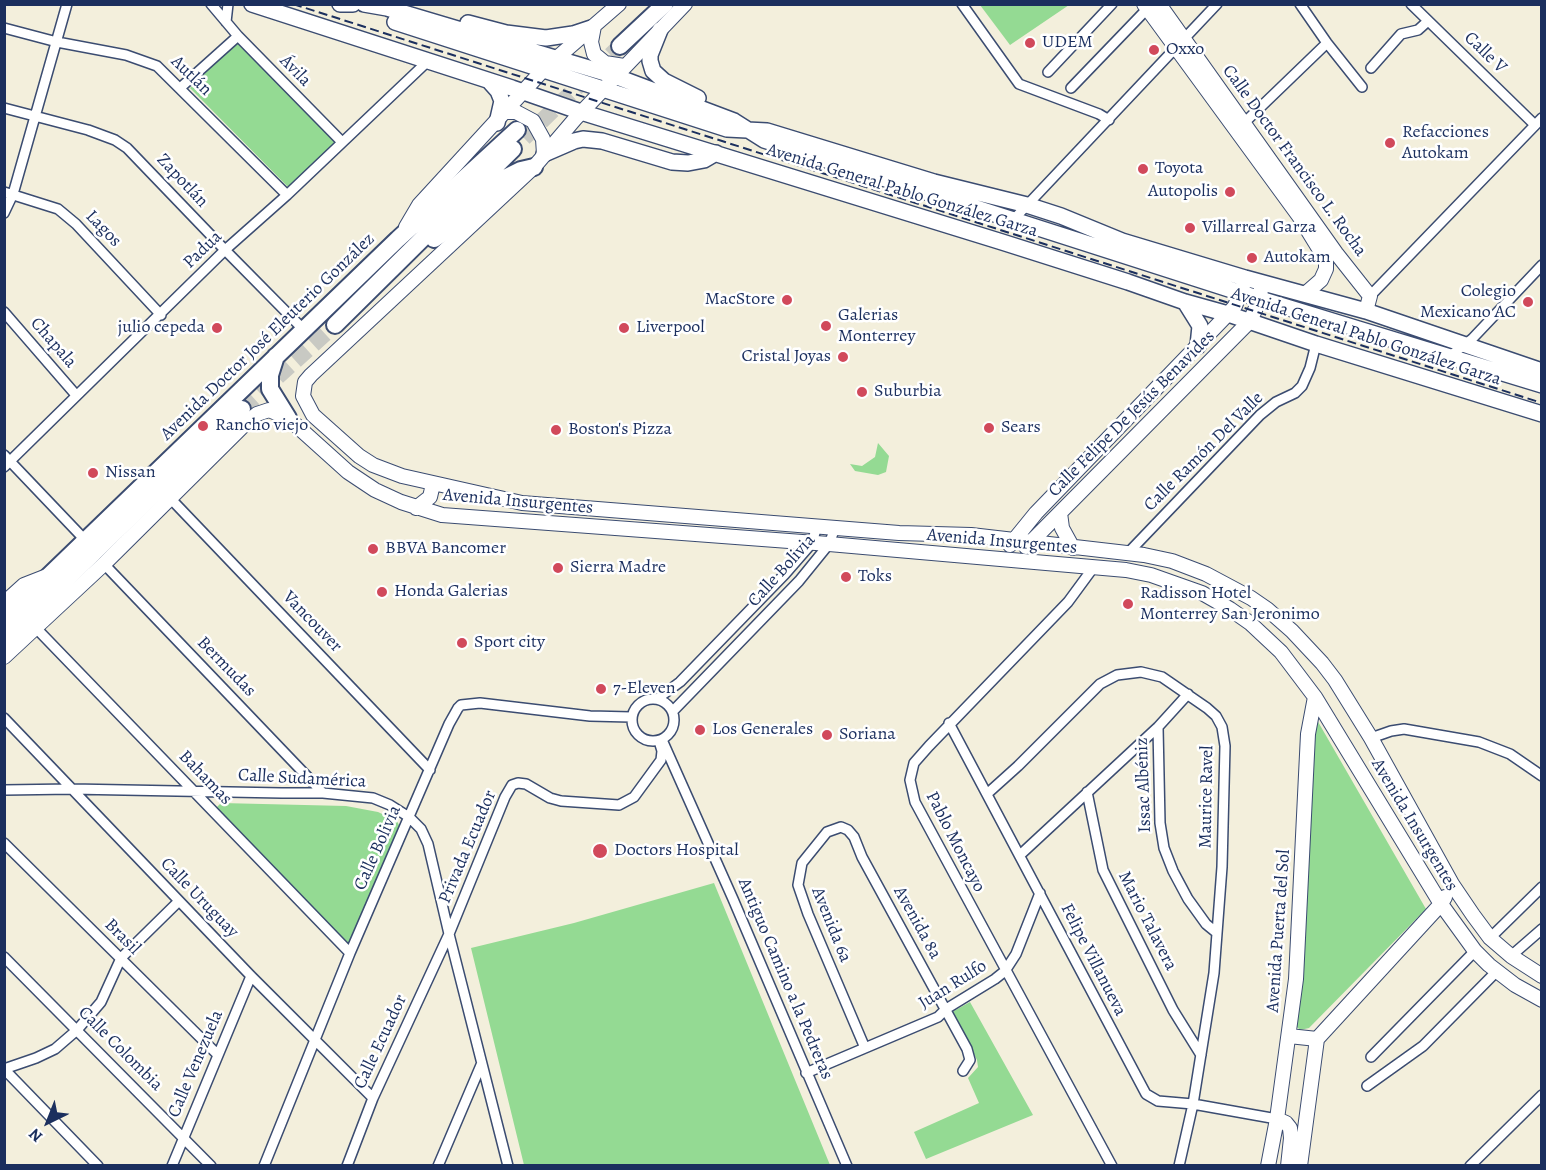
<!DOCTYPE html>
<html>
<head>
<meta charset="utf-8">
<style>
  body { margin:0 }
  #map { position:relative; width:1546px; height:1170px; overflow:hidden; background:#f3efdc; font-family:Alegreya,serif }
  canvas { display:block }
  .frame { position:absolute; inset:0; border:6px solid #1b2f5e; pointer-events:none }
  .north { position:absolute; left:18px; top:1092px; width:60px; height:60px; -webkit-text-stroke:4px #fff; paint-order:stroke; rotate:223deg; font-size:16px; font-weight:700; line-height:24px; text-align:center; color:#1b2f5e }
  .north::after { content:''; display:block; margin:auto; width:21px; height:27px; background:#1b2f5e; clip-path:polygon(50% 0,100% 100%,50% 72%,0 100%) }
</style>
</head>
<body>
<div id="map">
<canvas width="1546" height="1170"></canvas>
<div class="frame"></div>
<div class="north">N</div>
</div>
<script>
const ctx = document.querySelector('canvas').getContext('2d');
ctx.lineJoin = 'round';
function fillPath(path, color) { ctx.fillStyle = color; ctx.fill(path, 'evenodd'); }
const toPath = rows => new Path2D(rows.map(r => 'M' + r).join(''));
function stroke(path, color, width, dash) { ctx.strokeStyle = color; ctx.lineWidth = width; ctx.lineCap = dash ? 'butt' : 'round'; ctx.setLineDash(dash || []); ctx.stroke(path); }
function write(font, color, halo, rows, align = 'center') {
  ctx.font = font + ' Alegreya,serif'; ctx.lineWidth = 5; ctx.setLineDash([]); ctx.textBaseline = 'middle'; ctx.strokeStyle = halo; ctx.fillStyle = color; for (const [text, x, y, turn = 0] of rows) {
    ctx.save(); ctx.translate(x, y); ctx.rotate((+turn || 0) * Math.PI / 180); ctx.textAlign = isNaN(turn) ? turn : align; if (halo) ctx.strokeText(text, 0, 0); ctx.fillText(text, 0, 0); ctx.restore();
  }
}
fillPath(toPath([
  [980,5,1069,5,1010,45],
  [237,42,338,142,289,188,190,88],
  [878,443,889,456,886,472,878,475,855,471,850,464,862,466,875,457],
  [1317,720,1426,909,1309,1028,1300,1030,1297,1027,1296,1020,1311,747],
  [221,803,346,806,378,812,397,821,400,827,349,945,344,943,218,813,217,807],
  [714,883,830,1165,524,1165,471,948,574,923],
  [970,1002,1033,1115,926,1159,914,1132,979,1103,968,1078,978,1067,977,1060,952,1012]
]), '#94da93');
stroke(toPath([
  [524,138,620,46],
  [242,409,335,325]
]), '#c8c9c3', 16, [16, 8]);
const street = toPath([
  [211,4,238,36,342,142],
  [962,4,1019,84,1099,114,1109,120],
  [1300,4,1327,43,1362,87],
  [1411,4,1535,125],
  [226,22,228,4],
  [4,28,57,42,126,55,157,66,287,195],
  [1371,68,1401,34,1418,30,1428,21],
  [1048,72,1112,4],
  [180,88,238,36],
  [1071,88,1147,9],
  [4,108,88,130,115,140,127,148,225,250,304,330],
  [1244,123,1327,43],
  [4,192,58,209,76,224,161,315],
  [4,213,13,194,67,4],
  [1014,219,1217,4],
  [1370,296,1542,118],
  [4,312,76,395],
  [1450,356,1472,339,1542,265],
  [4,455,85,540],
  [4,467,225,250,287,195,428,61],
  [170,498,430,770],
  [1128,553,1260,415,1276,402,1295,393,1302,386,1310,368,1316,344],
  [104,564,323,793],
  [1093,568,1068,602,929,746,914,763,910,780,915,802,1112,1166],
  [35,627,350,953],
  '632 720a21 21 0 1 1 42 0a21 21 0 1 1-42 0Z',
  [657,699,680,682,785,574,812,543,817,526],
  [673,711,799,581,829,544,835,528],
  [4,718,251,976,373,1098],
  [949,723,1146,1094,1158,1101,1193,1104,1277,1119],
  [1158,727,1160,823,1164,848,1173,871,1188,899,1206,924,1217,933],
  [1371,738,1391,731,1404,729,1479,742,1510,754,1542,776],
  [663,742,733,899,847,1166],
  [4,790,72,789,282,793,323,793,373,798,390,805,409,817,421,829,428,844,449,934,508,1166],
  [1087,792,1103,870,1173,1010,1201,1055],
  [988,793,1018,766,1100,684,1117,675,1141,672,1162,677,1207,708,1216,716,1222,727,1225,746,1222,867,1214,973,1193,1104,1179,1166],
  [4,843,217,1054],
  [1020,855,1158,727,1188,694],
  [1490,938,1542,887],
  [1511,956,1542,929],
  [4,957,211,1166],
  [865,1048,808,914,798,885,802,863,827,832,841,827,848,830,854,837,862,857,967,1049,970,1060,963,1071],
  [1371,1057,1475,951],
  [4,1069,36,1058,55,1049,77,1030,101,1002,121,958,179,901],
  [4,1069,98,1166],
  [806,1073,938,1017,946,1009,995,979,1005,971,1016,954,1040,893],
  [1367,1086,1423,1046,1497,971],
  [172,1166,251,976],
  [264,1166,350,953,449,724,458,708,461,705,480,703,590,716,631,717],
  [347,1166,373,1098,449,934,505,797,512,785,518,783,526,784,550,798,561,801,619,805,634,797,661,760,662,751,659,741],
  [438,1166,481,1065],
  [1470,1166,1542,1095]
]);
const secondary = toPath([
  [685,4,575,119,534,167,311,375,305,382,303,396,313,415,359,456,373,465,402,476,522,503,899,533,971,535,1144,555,1172,561,1206,574,1251,598,1267,609,1292,631,1322,663,1335,680,1371,738,1452,884,1473,915,1490,938,1511,956,1542,976],
  [1144,4,1299,216,1326,260,1326,269,1321,280,1305,294],
  [1159,4,1336,253,1370,296,1366,311],
  [594,26,591,42,594,54,605,63,624,66],
  [507,112,516,112,533,121,543,139,544,154],
  [406,227,419,205,543,70,619,4],
  [416,508,430,497,433,484],
  [1060,513,1062,528,1073,548],
  [1010,545,1036,513,1228,314,1235,306,1244,283],
  [1026,547,1250,321,1260,299,1261,288],
  [4,603,24,585,47,576],
  [4,657,104,564,247,422,257,414,269,410,288,418,348,472,375,490,401,502,442,515,829,544,1126,570,1151,575,1202,593,1230,609,1250,623,1281,652,1315,697,1441,904,1475,951,1489,965,1515,985,1542,1000],
  [1289,1036,1317,1039],
  [1277,1119,1286,1123,1290,1128,1291,1138,1288,1166],
  [1268,1166,1277,1119,1296,979,1308,734,1315,697],
  [1300,1166,1317,1039,1441,904,1445,897]
]);
const primary = toPath([
  [252,4,512,88,581,112,1002,242,1128,282,1185,302,1228,314,1316,344,1542,414],
  [340,4,353,4],
  [364,4,387,8,612,75,734,121,764,140,1260,299,1542,385],
  [395,22,727,129,767,131,934,182,1027,205,1061,216,1122,241,1245,278,1366,311,1542,371],
  [468,23,506,33,546,38,573,34,591,28],
  [660,30,650,55,650,61,653,71,664,81,698,98],
  [490,82,498,91,502,101,497,123],
  [544,154,574,141,583,139,602,141,672,162,688,163,704,160,716,153],
  [1185,302,1200,326,1198,346]
]);
const highway = toPath([
  [620,46,665,4],
  [434,239,446,231,505,178,521,170,534,167],
  [335,325,513,149],
  [276,356,270,375,270,389,288,418],
  [4,619,398,239,517,130],
  [4,640,242,409]
]);
stroke(street, '#3b4c71', 12);
stroke(secondary, '#3b4c71', 16);
stroke(primary, '#3b4c71', 18);
stroke(highway, '#3b4c71', 20);
stroke(street, '#fff', 9);
stroke(secondary, '#fff', 14);
stroke(primary, '#fff', 15);
stroke(highway, '#fff', 16);
stroke(toPath([
  [293,4,1542,403]
]), '#1b2f5e', 2, [9, 4.5]);
for (const [x, y, r, color] of [
  [1030,43,6,"#d1495b"],
  [1154,50,6,"#d1495b"],
  [1390,143,6,"#d1495b"],
  [1143,169,6,"#d1495b"],
  [1230,192,6,"#d1495b"],
  [1190,228,6,"#d1495b"],
  [1252,258,6,"#d1495b"],
  [787,300,6,"#d1495b"],
  [1528,302,6,"#d1495b"],
  [826,326,6,"#d1495b"],
  [217,328,6,"#d1495b"],
  [624,328,6,"#d1495b"],
  [843,357,6,"#d1495b"],
  [862,392,6,"#d1495b"],
  [203,426,6,"#d1495b"],
  [989,428,6,"#d1495b"],
  [556,430,6,"#d1495b"],
  [93,473,6,"#d1495b"],
  [373,549,6,"#d1495b"],
  [558,568,6,"#d1495b"],
  [846,577,6,"#d1495b"],
  [382,592,6,"#d1495b"],
  [1128,604,6,"#d1495b"],
  [462,643,6,"#d1495b"],
  [601,689,6,"#d1495b"],
  [700,730,6,"#d1495b"],
  [827,735,6,"#d1495b"],
  [600,851,8,"#d1495b"]
]) { const dot = new Path2D(); dot.arc(x, y, r, 0, 2 * Math.PI); ctx.fillStyle = color; ctx.fill(dot); stroke(dot, '#fff', 2); }
write('18px', '#1b2f5e', '#fff', [
  ["UDEM",1042,43],
  ["Oxxo",1166,50],
  ["Refacciones",1402,133],
  ["Autokam",1402,154],
  ["Toyota",1155,169],
  ["Autopolis",1218,192,"right"],
  ["Villarreal Garza",1202,228],
  ["Autokam",1264,258],
  ["Colegio",1516,292,"right"],
  ["Mexicano AC",1516,313,"right"],
  ["MacStore",775,300,"right"],
  ["Galerias",838,316],
  ["Monterrey",838,337],
  ["julio cepeda",205,328,"right"],
  ["Liverpool",636,328],
  ["Cristal Joyas",831,357,"right"],
  ["Suburbia",874,392],
  ["Rancho viejo",215,426],
  ["Sears",1001,428],
  ["Boston's Pizza",568,430],
  ["Nissan",105,473],
  ["BBVA Bancomer",385,549],
  ["Sierra Madre",570,568],
  ["Toks",858,577],
  ["Honda Galerias",394,592],
  ["Radisson Hotel",1140,594],
  ["Monterrey San Jeronimo",1140,615],
  ["Sport city",474,643],
  ["7-Eleven",613,689],
  ["Los Generales",712,730],
  ["Soriana",839,735],
  ["Doctors Hospital",614,851]
], 'left');
write('18px', '#1b2f5e', '#fff', [
  ["Calle V",1485,53,44],
  ["Ávila",295,71,46],
  ["Autlán",191,76,44],
  ["Calle Doctor Francisco L. Rocha",1294,161,54],
  ["Zapotlán",182,181,47],
  ["Avenida General Pablo González Garza",902,191,17],
  ["Lagos",103,229,46],
  ["Padua",203,250,-44],
  ["Avenida Doctor José Eleuterio González",268,337,-44],
  ["Avenida General Pablo González Garza",1366,337,18],
  ["Chapala",53,343,49],
  ["Calle Felipe De Jesús Benavides",1132,414,-45],
  ["Calle Ramón Del Valle",1204,452,-45],
  ["Avenida Insurgentes",518,502,5],
  ["Avenida Insurgentes",1002,542,5],
  ["Calle Bolivia",782,571,-48],
  ["Vancouver",312,622,46],
  ["Bermudas",226,667,46],
  ["Bahamas",205,778,46],
  ["Calle Sudamérica",302,779,3],
  ["Issac Albéniz",1144,785,-92],
  ["Maurice Ravel",1207,797,-89],
  ["Avenida Insurgentes",1414,825,59],
  ["Pablo Moncayo",955,842,63],
  ["Privada Ecuador",468,847,-67],
  ["Calle Bolivia",378,848,-66],
  ["Calle Uruguay",199,898,46],
  ["Mario Talavera",1147,921,63],
  ["Avenida 8a",917,923,61],
  ["Avenida 6a",831,925,68],
  ["Avenida Puerta del Sol",1279,931,-86],
  ["Brasil",122,937,45],
  ["Felipe Villanueva",1093,960,63],
  ["Antiguo Camino a la Pedreras",785,979,67],
  ["Juan Rulfo",953,985,-32],
  ["Calle Ecuador",381,1042,-65],
  ["Calle Colombia",120,1049,45],
  ["Calle Venezuela",196,1064,-67]
]);
</script>
</body>
</html>
